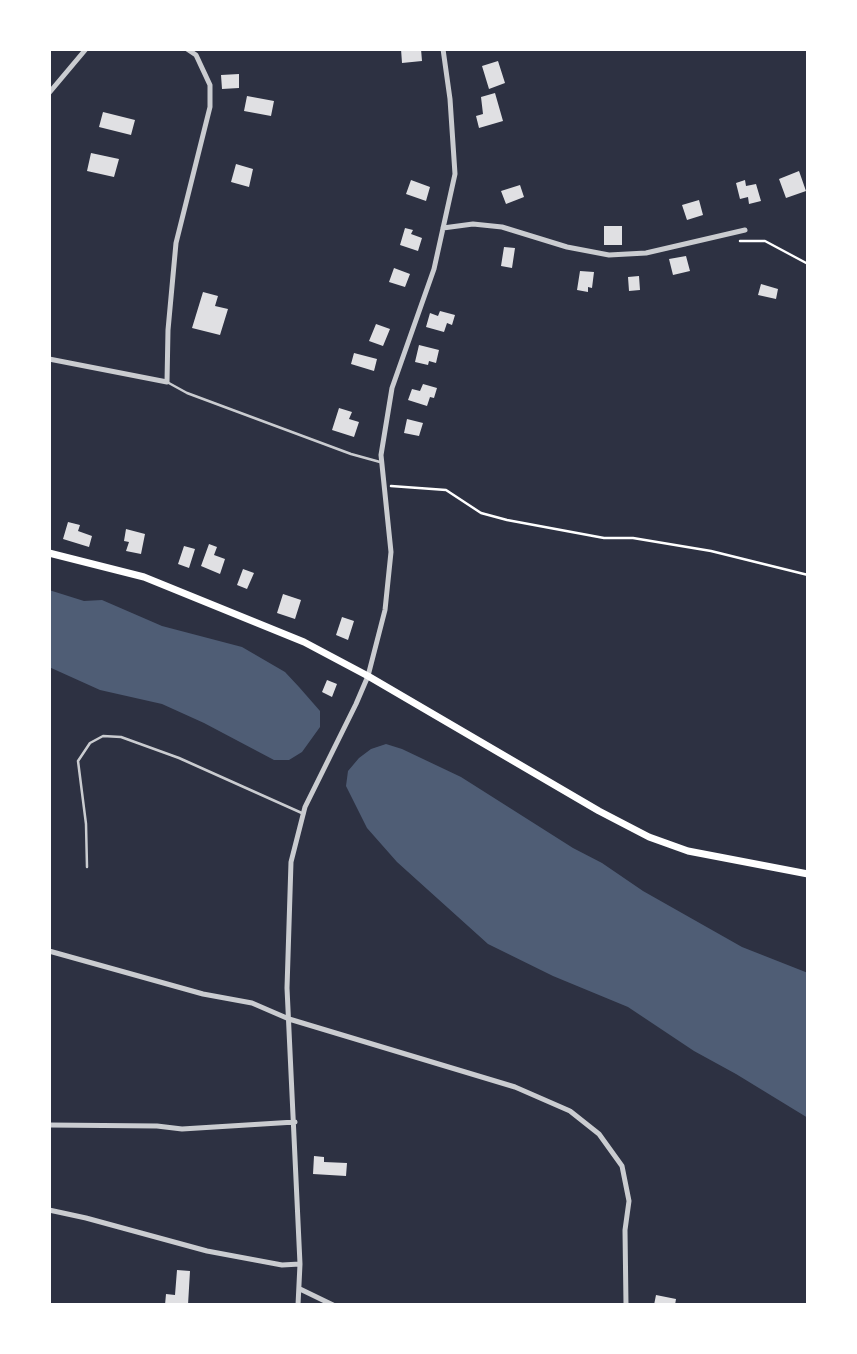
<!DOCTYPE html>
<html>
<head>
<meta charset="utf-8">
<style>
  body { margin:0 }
  #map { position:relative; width:857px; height:1354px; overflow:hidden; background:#2d3142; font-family:"Roboto Condensed",sans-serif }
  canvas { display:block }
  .frame { position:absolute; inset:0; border:51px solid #fff; pointer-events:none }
</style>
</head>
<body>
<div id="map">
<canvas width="857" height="1354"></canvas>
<div class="frame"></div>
</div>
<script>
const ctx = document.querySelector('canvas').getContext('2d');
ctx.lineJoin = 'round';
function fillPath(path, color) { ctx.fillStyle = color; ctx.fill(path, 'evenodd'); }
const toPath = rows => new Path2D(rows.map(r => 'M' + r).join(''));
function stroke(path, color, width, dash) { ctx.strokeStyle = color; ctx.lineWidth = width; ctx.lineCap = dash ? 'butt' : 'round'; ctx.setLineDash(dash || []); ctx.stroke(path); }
fillPath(toPath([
  [49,590,84,601,102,600,162,626,242,647,285,672,299,687,320,711,320,727,302,752,289,760,274,760,204,723,162,704,100,690,49,667],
  [386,744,402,749,461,777,573,848,602,863,643,891,742,947,808,973,808,1118,736,1074,694,1051,628,1007,553,976,488,944,397,862,367,828,346,786,348,771,359,758,371,749]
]), '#4f5d75');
fillPath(toPath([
  [401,49,421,49,422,61,402,63],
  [498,61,505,83,489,89,482,66],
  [239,74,239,88,222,89,221,75],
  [495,93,503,121,479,128,476,116,483,114,481,97],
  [247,96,274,101,271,116,244,111],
  [103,112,135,120,131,135,99,127],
  [91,153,119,159,114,177,87,171],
  [236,164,253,169,249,187,231,182],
  [799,171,806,191,786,198,779,179],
  [411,180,430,187,426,201,406,194],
  [745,180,746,186,756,184,761,201,749,204,748,197,740,199,736,183],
  [520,185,524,197,506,204,501,191],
  [699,200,703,215,687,220,682,205],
  [604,226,622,226,622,245,604,245],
  [405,228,413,230,411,234,422,238,418,251,400,245],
  [504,247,515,248,512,268,501,266],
  [686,256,690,271,673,275,669,259],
  [394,268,410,274,405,287,389,282],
  [580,271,594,272,592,288,588,287,588,292,577,290],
  [639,276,640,290,629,291,628,277],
  [761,284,778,289,776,299,758,295],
  [203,292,218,296,215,306,228,309,220,335,192,328],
  [440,311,455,315,452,325,447,323,444,332,426,327,430,313,438,316],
  [376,324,390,329,383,346,369,341],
  [419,345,439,350,436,363,429,361,428,365,415,362],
  [354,353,377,359,374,371,351,364],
  [423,384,437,388,434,398,430,397,427,406,408,400,412,389,420,391],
  [339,408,352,412,349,419,359,422,354,437,332,430],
  [407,419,423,423,419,436,404,433],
  [68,522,80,525,78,531,92,536,89,547,63,539],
  [126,529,145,534,141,554,126,551,129,542,124,541],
  [209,544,217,547,214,555,225,559,220,574,201,566],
  [184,546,195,549,189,568,178,564],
  [243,569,254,573,247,589,237,585],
  [283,594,301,600,295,619,277,613],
  [342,617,354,621,348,640,336,635],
  [327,680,337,684,332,697,322,692],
  [314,1156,324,1157,324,1162,347,1163,346,1176,313,1174],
  [177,1270,190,1271,188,1305,165,1305,166,1294,175,1295],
  [656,1295,676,1299,675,1305,654,1305]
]), '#e0e0e3');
stroke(toPath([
  [740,241,765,241,808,264],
  [391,486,446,490,481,513,507,520,604,538,633,538,711,551,808,575]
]), '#fff', 2.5);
stroke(toPath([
  [167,382,187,393,351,454,380,462],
  [87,867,86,824,78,761,90,743,103,736,121,737,179,758,304,814]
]), '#caccd0', 2.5);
stroke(toPath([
  [49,93,86,49],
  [443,228,473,224,502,227,567,247,609,255,646,253,745,230],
  [49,359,167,382,168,330,176,243,210,107,210,85,196,55,187,49],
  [49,951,203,994,252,1003,289,1019,515,1087,570,1111,599,1134,622,1166,629,1201,625,1230,626,1305],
  [49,1125,157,1126,182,1129,295,1122],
  [49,1210,86,1218,207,1251,282,1265,300,1264],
  [300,1289,333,1305],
  [298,1305,300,1264,287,988,291,862,305,807,356,704,368,676,385,610,391,552,381,455,392,388,434,269,455,174,450,99,443,49]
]), '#caccd0', 5);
stroke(toPath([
  [49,553,144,577,304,642,368,676,599,811,649,837,688,851,808,874]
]), '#fff', 7);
</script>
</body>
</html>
